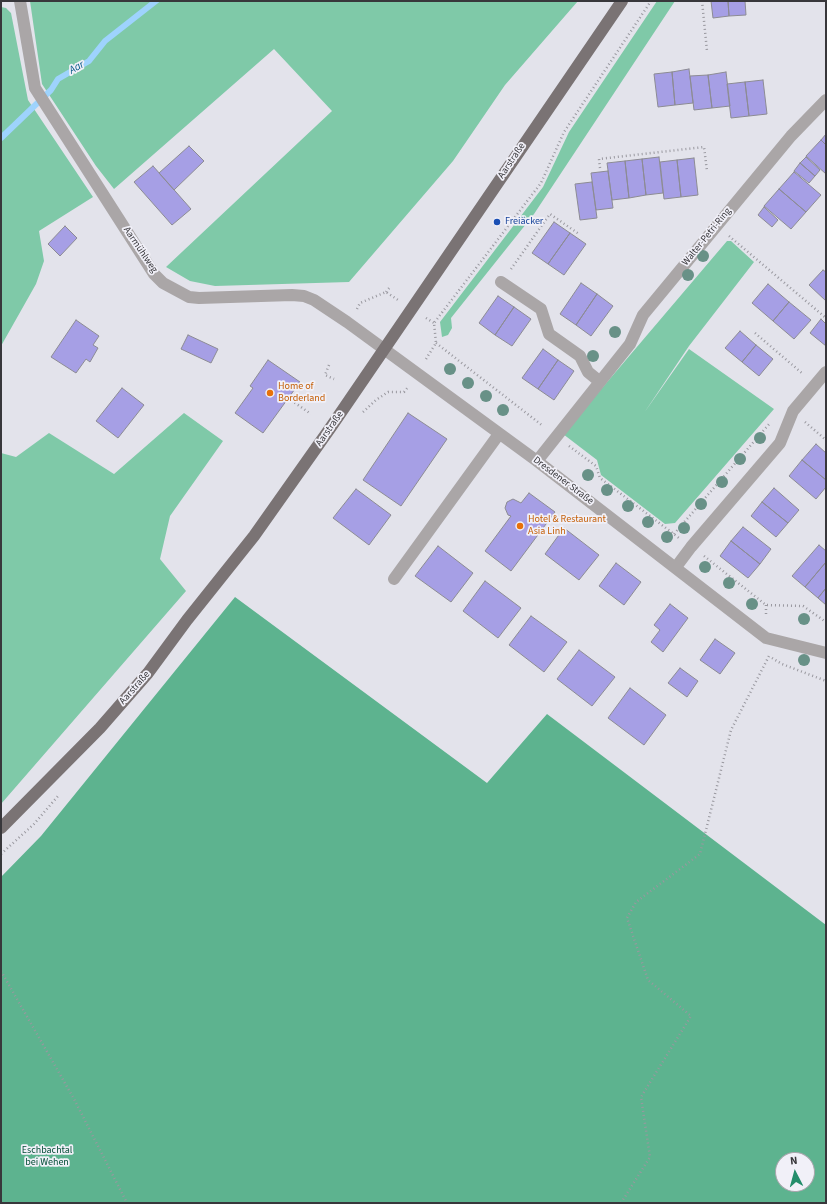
<!DOCTYPE html>
<html>
<head>
<meta charset="utf-8">
<style>
  body { margin:0 }
  #map { position:relative; width:827px; height:1204px; overflow:hidden; background:#e3e3eb; font-family:"Source Sans 3",sans-serif }
  canvas { display:block }
  .frame { position:absolute; inset:0; border:2px solid #38373b; pointer-events:none }
  .north { position:absolute; left:775px; top:1152px; width:40px; height:40px; box-sizing:border-box; background:#f1f0f8; border:1px solid #a7a6ac; border-radius:50%; rotate:354deg; font-size:11px; font-weight:700; line-height:16px; text-align:center; color:#38373b }
  .north::after { content:''; display:block; margin:auto; width:14px; height:18px; background:#248d6b; clip-path:polygon(50% 0,100% 100%,50% 72%,0 100%) }
</style>
</head>
<body>
<div id="map">
<canvas width="827" height="1204"></canvas>
<div class="frame"></div>
<div class="north">N</div>
</div>
<script>
const ctx = document.querySelector('canvas').getContext('2d');
ctx.lineJoin = 'round';
function fillPath(path, color) { ctx.fillStyle = color; ctx.fill(path, 'evenodd'); }
const toPath = rows => new Path2D(rows.map(r => 'M' + r).join(''));
function stroke(path, color, width, dash) { ctx.strokeStyle = color; ctx.lineWidth = width; ctx.lineCap = dash ? 'butt' : 'round'; ctx.setLineDash(dash || []); ctx.stroke(path); }
function write(font, color, halo, rows, align = 'center') {
  ctx.font = font + ' "Source Sans 3",sans-serif'; ctx.lineWidth = 3.5; ctx.setLineDash([]); ctx.textBaseline = 'middle'; ctx.strokeStyle = halo; ctx.fillStyle = color; for (const [text, x, y, turn = 0] of rows) {
    ctx.save(); ctx.translate(x, y); ctx.rotate((+turn || 0) * Math.PI / 180); ctx.textAlign = isNaN(turn) ? turn : align; if (halo) ctx.strokeText(text, 0, 0); ctx.fillText(text, 0, 0); ctx.restore();
  }
}
fillPath(toPath([
  [30,1,578,1,505,85,453,161,349,282,215,286,190,281,166,267,332,111,274,49,114,189,96,166,42,84],
  [657,1,675,1,534,214,451,318,452,328,448,335,442,337,440,322,543,187,569,132],
  [1,7,6,8,11,13,28,100,93,197,39,231,44,261,36,284,1,346],
  [727,241,731,241,754,262,689,346,644,413,689,349,774,409,675,523,665,524,601,475,597,460,563,434],
  [184,413,223,441,170,516,160,559,186,591,1,804,1,453,16,457,49,433,114,474]
]), '#7fc9a8');
fillPath(toPath([
  [235,597,487,783,547,714,826,925,826,1203,1,1203,1,877,41,836],
  [783,1160,807,1160,807,1184,783,1184]
]), '#5db38f');
stroke(toPath([
  [1,138,51,90,58,79,89,61,105,41,156,1]
]), '#9ed3fd', 6);
const building = toPath([
  [711,1,728,1,729,16,713,18,711,1],
  [728,1,745,1,746,15,729,16,728,1],
  [689,69,693,103,675,105,672,72,689,69],
  [672,72,675,105,658,107,654,74,672,72],
  [726,72,730,106,712,108,708,75,726,72],
  [708,75,712,108,694,110,690,76,708,75],
  [763,80,767,114,749,116,745,82,763,80],
  [745,82,749,116,731,118,727,84,745,82],
  [826,134,826,145,821,140,826,134],
  [821,140,826,145,826,174,806,156,821,140],
  [189,146,204,161,174,190,159,173,189,146],
  [659,157,663,193,646,195,642,159,659,157],
  [806,157,820,170,815,176,800,163,806,157],
  [694,158,698,195,681,197,677,160,694,158],
  [642,159,646,195,629,198,625,161,642,159],
  [677,160,681,197,664,199,660,162,677,160],
  [625,161,629,198,612,200,607,163,625,161],
  [800,163,815,176,809,183,794,171,800,163],
  [153,166,191,209,172,225,134,182,153,166],
  [608,171,613,208,596,210,591,173,608,171],
  [794,172,821,195,806,212,779,189,794,172],
  [592,182,597,218,580,220,575,184,592,182],
  [779,189,806,212,791,229,764,206,779,189],
  [764,207,778,220,772,227,758,215,764,207],
  [554,222,570,233,548,264,532,253,554,222],
  [65,226,77,238,60,256,48,244,65,226],
  [570,233,586,244,564,275,548,264,570,233],
  [823,270,826,272,826,301,809,285,823,270],
  [581,283,597,294,576,325,560,314,581,283],
  [768,284,789,302,773,321,752,303,768,284],
  [597,294,613,306,591,336,576,325,597,294],
  [498,296,514,307,495,335,479,323,498,296],
  [789,302,811,320,794,339,773,321,789,302],
  [514,307,531,319,512,346,495,335,514,307],
  [821,319,826,324,826,346,810,333,821,319],
  [76,320,99,336,93,345,98,348,90,362,86,359,76,373,51,357,76,320],
  [740,331,756,345,742,362,725,348,740,331],
  [188,335,218,349,211,363,181,349,188,335],
  [756,345,773,359,759,376,742,362,756,345],
  [543,349,558,360,538,389,522,378,543,349],
  [268,360,300,382,263,433,235,413,253,388,250,386,268,360],
  [558,360,574,371,554,400,538,389,558,360],
  [122,388,144,405,118,438,96,421,122,388],
  [408,413,447,439,401,506,363,480,408,413],
  [816,444,826,453,826,480,802,460,816,444],
  [802,460,826,480,826,487,816,499,789,476,802,460],
  [774,488,799,510,788,523,762,502,774,488],
  [356,489,391,515,369,545,333,518,356,489],
  [529,493,555,512,511,571,485,551,511,516,508,515,505,508,507,502,513,499,521,503,529,493],
  [762,502,788,523,776,537,751,516,762,502],
  [743,527,771,549,760,564,731,541,743,527],
  [564,528,599,555,579,580,545,554,564,528],
  [731,541,760,564,748,578,720,556,731,541],
  [819,545,826,551,826,562,805,587,792,576,819,545],
  [438,546,473,573,451,602,415,576,438,546],
  [826,562,826,588,818,598,805,587,826,562],
  [616,563,641,582,624,605,599,586,616,563],
  [485,581,521,608,498,638,463,611,485,581],
  [826,588,826,605,818,598,826,588],
  [670,604,688,618,663,652,651,642,660,630,654,625,670,604],
  [531,616,567,642,544,672,509,645,531,616],
  [715,639,735,653,720,674,700,660,715,639],
  [579,650,615,677,592,706,557,679,579,650],
  [680,668,698,681,687,697,668,683,680,668],
  [630,688,666,715,644,745,608,718,630,688]
]);
fillPath(building, '#a69fe5');
stroke(building, '#8c8b93', 1);
stroke(toPath([
  [702,1,707,51],
  [600,168,599,159,704,147,707,171],
  [729,236,826,318],
  [511,269,550,214,579,234],
  [386,292,390,287],
  [357,309,360,303,386,292,398,300],
  [426,318,434,323],
  [755,333,803,374],
  [436,343,543,426],
  [426,359,436,343,434,323,541,183,564,132,651,1],
  [329,365,325,375,334,379],
  [288,398,311,414],
  [363,412,376,400,388,392,404,392,408,387],
  [805,422,826,440],
  [569,446,596,466,600,478,679,538],
  [674,534,770,423],
  [704,556,766,605,803,606,826,622],
  [766,605,766,617],
  [772,658,782,664,826,681],
  [1,854,34,824,58,796],
  [1,971,74,1099,127,1203],
  [621,1203,650,1157,641,1097,691,1016,648,980,627,918,636,902,700,854,731,730,769,656]
]), '#99989f', 2.5, [1, 3]);
stroke(toPath([
  [20,1,35,88,154,274,163,283,189,297,199,298,292,295,304,296,314,300,347,322,537,461,766,638,826,653],
  [501,282,541,309,549,334,580,356,588,372,599,381],
  [537,461,630,344,643,315,791,136,826,100],
  [676,567,691,547,780,443,793,411,826,372],
  [394,579,499,434]
]), '#aaa6a7', 12);
stroke(toPath([
  [1,828,100,728,148,673,187,620,254,536,331,427,622,1]
]), '#7a7374', 12);
ctx.fillStyle = '#689187';
for (const [x, y] of [
  [703,256],
  [688,275],
  [615,332],
  [593,356],
  [450,369],
  [468,383],
  [486,396],
  [503,410],
  [760,438],
  [740,459],
  [588,475],
  [722,482],
  [607,490],
  [701,504],
  [628,506],
  [648,522],
  [684,528],
  [667,537],
  [705,567],
  [729,583],
  [752,604],
  [804,619],
  [804,660]
]) { ctx.beginPath(); ctx.arc(x, y, 6, 0, 2 * Math.PI); ctx.fill(); }
for (const [x, y, r, color] of [
  [497,222,4,"#1a4fb4"],
  [270,393,4,"#e8710a"],
  [520,526,4,"#e8710a"]
]) { const dot = new Path2D(); dot.arc(x, y, r, 0, 2 * Math.PI); ctx.fillStyle = color; ctx.fill(dot); stroke(dot, '#f1f0f8', 1.5); }
write('10px', '#38373b', '#f1f0f8', [
  ["Aarstraße",512,161,-56],
  ["Walter-Petri-Ring",707,237,-51],
  ["Aarmühlweg",140,250,56],
  ["Aarstraße",330,429,-55],
  ["Dresdener Straße",563,481,37],
  ["Aarstraße",135,688,-49]
]);
write('10px', '#164399', '#f1f0f8', [
  ["Freiäcker",505,222]
], 'left');
write('10px', '#c56008', '#f1f0f8', [
  ["Home of",278,387],
  ["Borderland",278,399],
  ["Hotel & Restaurant",528,520],
  ["Asia Linh",528,532]
], 'left');
write('10px', '#034e36', '#f1f0f8', [
  ["Eschbachtal",47,1151],
  ["bei Wehen",47,1163]
]);
write('italic 11px', '#065988', '#f1f0f8', [
  ["Aar",77,68,-30]
]);
</script>
</body>
</html>
